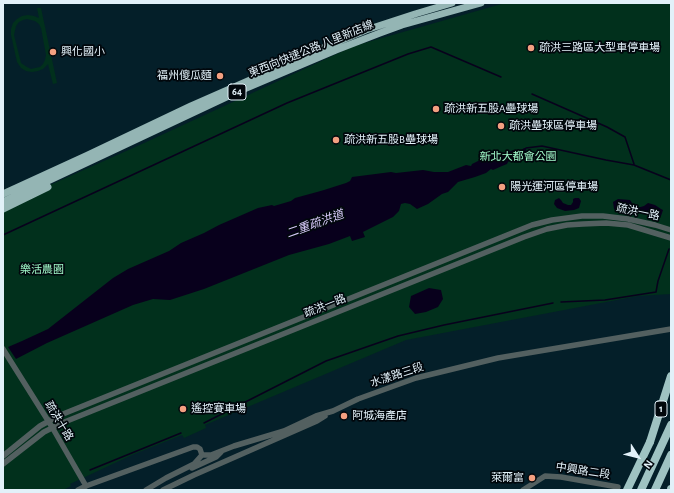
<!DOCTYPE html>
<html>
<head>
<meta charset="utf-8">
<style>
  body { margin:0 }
  #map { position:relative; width:674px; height:493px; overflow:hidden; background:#041f29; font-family:"Alegreya Sans",sans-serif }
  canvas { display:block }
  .frame { position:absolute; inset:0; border:4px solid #e2f1f9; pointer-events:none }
  .north { position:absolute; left:618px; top:437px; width:40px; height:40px; -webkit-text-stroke:3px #01070c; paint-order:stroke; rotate:126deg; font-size:11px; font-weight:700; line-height:16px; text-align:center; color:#e2f1f9 }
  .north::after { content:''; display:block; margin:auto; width:14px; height:18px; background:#e2f1f9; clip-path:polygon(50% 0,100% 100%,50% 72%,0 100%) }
</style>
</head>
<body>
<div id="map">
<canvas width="674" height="493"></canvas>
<div class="frame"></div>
<div class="north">N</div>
</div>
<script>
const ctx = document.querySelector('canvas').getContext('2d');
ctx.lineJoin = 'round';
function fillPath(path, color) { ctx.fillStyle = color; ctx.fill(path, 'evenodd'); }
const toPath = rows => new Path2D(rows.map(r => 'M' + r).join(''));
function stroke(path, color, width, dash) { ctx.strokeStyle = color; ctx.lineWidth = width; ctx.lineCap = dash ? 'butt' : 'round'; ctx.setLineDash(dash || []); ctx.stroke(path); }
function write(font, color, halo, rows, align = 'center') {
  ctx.font = font + ' "Alegreya Sans","Noto Sans TC",sans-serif'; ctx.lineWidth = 3.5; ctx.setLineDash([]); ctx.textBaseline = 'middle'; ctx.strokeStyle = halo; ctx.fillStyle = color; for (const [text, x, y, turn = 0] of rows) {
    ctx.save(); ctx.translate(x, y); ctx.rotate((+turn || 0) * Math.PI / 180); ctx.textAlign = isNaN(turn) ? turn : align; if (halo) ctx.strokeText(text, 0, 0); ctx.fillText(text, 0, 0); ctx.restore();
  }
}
fillPath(toPath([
  [505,3,671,3,671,294,638,296,406,340,205,425,206,428,184,438,182,435,132,455,70,484,71,486,63,490,3,490,3,206,142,144,354,46],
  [37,8,41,8,57,83,53,84,48,64,43,69,38,71,32,72,26,71,21,68,17,62,11,35,11,29,13,23,17,19,22,16,28,15,34,16,39,18],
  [27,19,35,21,39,24,41,28,46,55,45,60,43,64,40,67,35,68,31,69,27,67,21,63,14,35,16,26,19,22,23,20]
]), '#01301c');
fillPath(toPath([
  [524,148,526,148,527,156,524,157,522,156,520,158,515,161,511,159,508,162,507,164,502,166,493,170,491,169,486,173,475,177,458,182,448,192,442,194,428,204,417,209,410,204,405,203,401,204,399,211,393,217,363,232,365,237,352,241,350,236,329,244,289,255,204,289,170,300,153,299,133,305,47,343,16,359,8,347,22,341,48,329,113,278,128,269,169,251,181,243,204,233,219,225,258,208,272,205,274,206,291,201,295,198,317,192,324,190,346,183,350,181,352,177,391,172,396,173,423,170,434,172,448,172,466,165,471,166,472,164,484,158,489,158,491,156,496,158,499,157,500,154,504,153,514,150,520,151],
  [559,198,561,200,563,203,568,205,571,205,573,202,573,199,575,198,579,198,581,201,579,208,574,210,565,211,557,208,554,204,555,200],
  [618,199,630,200,634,206,637,208,644,206,648,203,655,205,661,209,663,210,661,216,659,217,654,217,652,210,650,209,647,212,636,212,631,211,629,207,626,205,623,206,620,209,616,210,614,209,613,202],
  [429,288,441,290,443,299,438,307,426,312,415,314,409,307,411,296]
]), '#08001c');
stroke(toPath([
  [532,94,607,127,625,137,634,164],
  [526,148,542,146,606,160,634,165,671,180],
  [3,235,287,103,408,54,431,47,501,77],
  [561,302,605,300,656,292,658,281,669,249],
  [204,423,326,361,398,336,444,325,553,303],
  [90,470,181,433]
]), '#08001c', 1.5);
stroke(toPath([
  [3,349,52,427,86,486],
  [3,456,40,426,58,416,532,225,552,220,582,216,603,216,628,219,655,225,671,230],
  [3,464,44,432,62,423,524,237,547,229,567,225,583,224,606,223,628,225,671,238],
  [192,468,216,457,221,452],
  [78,490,86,486,193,447,197,447,200,449,202,455],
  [146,490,166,478,194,464,202,455,211,455,234,446,284,431,316,416,333,411,358,399,416,378,498,358,671,329],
  [163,490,194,475,317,421,325,416],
  [523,490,545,476,561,477,618,487]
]), '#536060', 5.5);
stroke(toPath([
  [3,194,88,155,191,106,323,48,366,30,415,14,452,3],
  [3,202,237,92,336,50,380,33,402,25,481,3],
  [3,209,48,187]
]), '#94b5b4', 7);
stroke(toPath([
  [650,442,671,376],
  [641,490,671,425],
  [655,490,671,455],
  [671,490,671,489]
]), '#9fc3c2', 8);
stroke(toPath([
  [627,490,650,442]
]), '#9fc3c2', 8);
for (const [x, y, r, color] of [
  [531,48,4,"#f3a081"],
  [53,52,4,"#f3a081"],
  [220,76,4,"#f3a081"],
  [436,109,4,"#f3a081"],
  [501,126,4,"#f3a081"],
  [336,140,4,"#f3a081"],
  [502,187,4,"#f3a081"],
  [183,409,4,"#f3a081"],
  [344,416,4,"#f3a081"],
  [532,478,4,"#f3a081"]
]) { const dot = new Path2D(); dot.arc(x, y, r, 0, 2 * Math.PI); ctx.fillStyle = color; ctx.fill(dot); stroke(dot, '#01070c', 1.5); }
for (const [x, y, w] of [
  [237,92,18],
  [661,409,12]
]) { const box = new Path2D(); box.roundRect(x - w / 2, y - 8, w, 16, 3); ctx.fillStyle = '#01070c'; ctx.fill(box); stroke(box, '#e2f1f9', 1); }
write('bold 10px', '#e2f1f9', null, [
  ["64",237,92],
  ["1",661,409]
]);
write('11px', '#e2f1f9', '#01070c', [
  ["疏洪三路區大型車停車場",539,48],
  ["興化國小",61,52],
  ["福州傻瓜麵",212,76,"right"],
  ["疏洪新五股A壘球場",444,109],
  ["疏洪壘球區停車場",509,126],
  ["疏洪新五股B壘球場",344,140],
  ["陽光運河區停車場",510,187],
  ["遙控賽車場",191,409],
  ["阿城海產店",352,416],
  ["萊爾富",524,478,"right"]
], 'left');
write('11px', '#e2f1f9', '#01070c', [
  ["東西向快速公路 八里新店線",311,49,-22],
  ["疏洪一路",638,212,12],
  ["疏洪一路",325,306,-22],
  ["水漾路三段",397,375,-18],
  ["疏洪十路",59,421,59],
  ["中興路二段",583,471,9]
]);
write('11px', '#a2fbcb', '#01070c', [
  ["新北大都會公園",518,157],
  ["樂活農園",42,270]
]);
write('italic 12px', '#d7caf9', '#01070c', [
  ["二重疏洪道",315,224,-20]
]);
</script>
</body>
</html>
